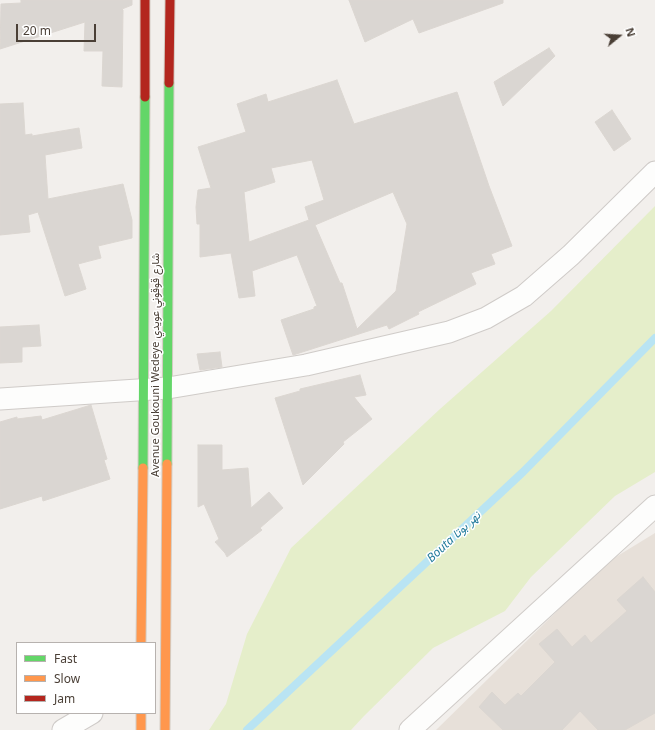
<!DOCTYPE html>
<html>
<head>
<meta charset="utf-8">
<style>
  body { margin:0 }
  #map { position:relative; width:655px; height:730px; overflow:hidden; background:#f2efec; font-family:"Noto Sans",sans-serif }
  canvas { display:block }
  .legend { position:absolute; left:16px; top:642px; width:140px; height:72px; box-sizing:border-box; background:#fff; border:1px solid #b7b2af; margin:0; padding:5px 7px; list-style:none; font-size:12px; color:#4a3f36 }
  .legend li { display:flex; align-items:center; gap:8px; height:20px }
  .legend b { width:20px; border:1px solid #b7b2af }
  .north { position:absolute; left:599px; top:16px; width:40px; height:40px; -webkit-text-stroke:3px #fff; paint-order:stroke; rotate:72deg; font-size:11px; font-weight:700; line-height:16px; text-align:center; color:#4a3f36 }
  .north::after { content:''; display:block; margin:auto; width:14px; height:18px; background:#4a3f36; clip-path:polygon(50% 0,100% 100%,50% 72%,0 100%) }
  .scale { position:absolute; left:16px; top:24px; width:80px; height:18px; box-sizing:border-box; border:2px solid #4a3f36; border-top:0; padding-left:5px; font-size:12px; line-height:14px; white-space:nowrap; color:#4a3f36; -webkit-text-stroke:3px #fff; paint-order:stroke }
</style>
</head>
<body>
<div id="map">
<canvas width="655" height="730"></canvas>
<ul class="legend">
<li><b style="height:5px;background:#63d668"></b>Fast</li>
<li><b style="height:5px;background:#ff974d"></b>Slow</li>
<li><b style="height:5px;background:#b3261e"></b>Jam</li>
</ul>
<div class="north">N</div>
<div class="scale">20 m</div>
</div>
<script>
const ctx = document.querySelector('canvas').getContext('2d');
ctx.lineJoin = 'round';
function fillPath(path, color) { ctx.fillStyle = color; ctx.fill(path, 'evenodd'); }
const toPath = rows => new Path2D(rows.map(r => 'M' + r).join(''));
function stroke(path, color, width, dash) { ctx.strokeStyle = color; ctx.lineWidth = width; ctx.lineCap = dash ? 'butt' : 'round'; ctx.setLineDash(dash || []); ctx.stroke(path); }
function write(font, color, halo, rows, align = 'center') {
  ctx.font = font + ' "Noto Sans",Vazirmatn,sans-serif'; ctx.lineWidth = 3; ctx.setLineDash([]); ctx.textBaseline = 'middle'; ctx.strokeStyle = halo; ctx.fillStyle = color; for (const [text, x, y, turn = 0] of rows) {
    ctx.save(); ctx.translate(x, y); ctx.rotate((+turn || 0) * Math.PI / 180); ctx.textAlign = isNaN(turn) ? turn : align; if (halo) ctx.strokeText(text, 0, 0); ctx.fillText(text, 0, 0); ctx.restore();
  }
}
fillPath(toPath([
  [655,533,655,730,436,730,606,563]
]), '#e7e0d9');
fillPath(toPath([
  [655,206,655,472,615,496,531,577,505,611,433,648,364,716,351,730,209,730,226,704,247,634,291,548,440,409,551,311]
]), '#e5eeca');
stroke(toPath([
  [247,730,523,472,655,338]
]), '#b9e4f3', 8);
const building = toPath([
  [21,0,132,0,132,5,122,9,123,10,122,87,102,86,103,51,84,51,85,22,0,49,1,4,21,3,21,0],
  [349,0,503,0,503,3,419,33,413,19,365,42,349,0],
  [549,48,555,56,503,106,494,82,549,48],
  [337,80,354,124,457,92,489,186,512,246,491,254,495,264,471,273,476,284,418,312,419,314,389,329,387,325,293,355,281,320,314,309,314,307,317,306,297,255,252,271,255,296,239,298,231,253,200,257,200,224,197,224,196,207,198,190,211,188,198,147,246,132,237,104,266,94,268,102,337,80],
  [312,160,324,200,305,207,309,220,249,242,244,192,275,182,271,168,312,160],
  [393,192,407,224,396,291,357,329,342,283,340,283,315,225,393,192],
  [23,103,25,135,32,134,32,136,79,128,82,148,45,155,48,199,123,184,132,220,132,238,98,246,101,258,78,264,86,289,65,296,38,212,28,215,30,232,0,235,0,104,23,103],
  [612,110,631,139,614,151,595,122,612,110],
  [39,325,41,346,22,347,22,362,0,363,0,327,39,325],
  [220,352,222,367,200,370,197,354,220,352],
  [360,375,366,395,354,397,372,419,343,442,344,444,303,485,275,398,300,391,300,389,360,375],
  [91,405,107,459,104,460,110,479,43,501,42,496,0,509,0,422,17,417,17,419,41,416,42,420,91,405],
  [198,445,222,445,222,470,248,468,251,508,269,492,283,508,260,528,262,530,227,557,225,553,215,542,219,539,204,504,198,507,198,445],
  [643,577,655,592,655,713,625,730,598,730,580,711,562,730,503,730,479,707,492,692,505,705,518,693,521,696,555,662,539,644,557,629,572,647,585,635,591,643,627,611,617,600,643,577]
]);
fillPath(building, '#dad6d2');
stroke(building, '#dbd6d1', 1);
const street = toPath([
  [0,399,168,388,306,365,449,332,486,318,524,296,571,255,655,172],
  [63,730,92,713],
  [410,730,655,506]
]);
const fast = toPath([
  [167,464,169,83],
  [143,468,145,97]
]);
const slow = toPath([
  [141,643,143,468],
  [141,713,141,730],
  [165,730,167,464]
]);
const jam = toPath([
  [169,83,170,0],
  [145,97,145,0]
]);
stroke(street, '#cfcbc8', 23);
stroke(fast, '#d4ccc3', 11);
stroke(slow, '#d4ccc3', 11);
stroke(jam, '#d4ccc3', 11);
stroke(street, '#fdfdfc', 21);
stroke(fast, '#63d668', 9);
stroke(slow, '#ff974d', 9);
stroke(jam, '#b3261e', 9);
write('11px', '#4a3f36', '#fff', [
  ["Avenue Goukouni Wedeye شارع قوقوني عويدي",156,365,-90]
]);
write('italic 12px', '#227b9c', '#fff', [
  ["Bouta نهر بوتا",454,537,-43]
]);
</script>
</body>
</html>
